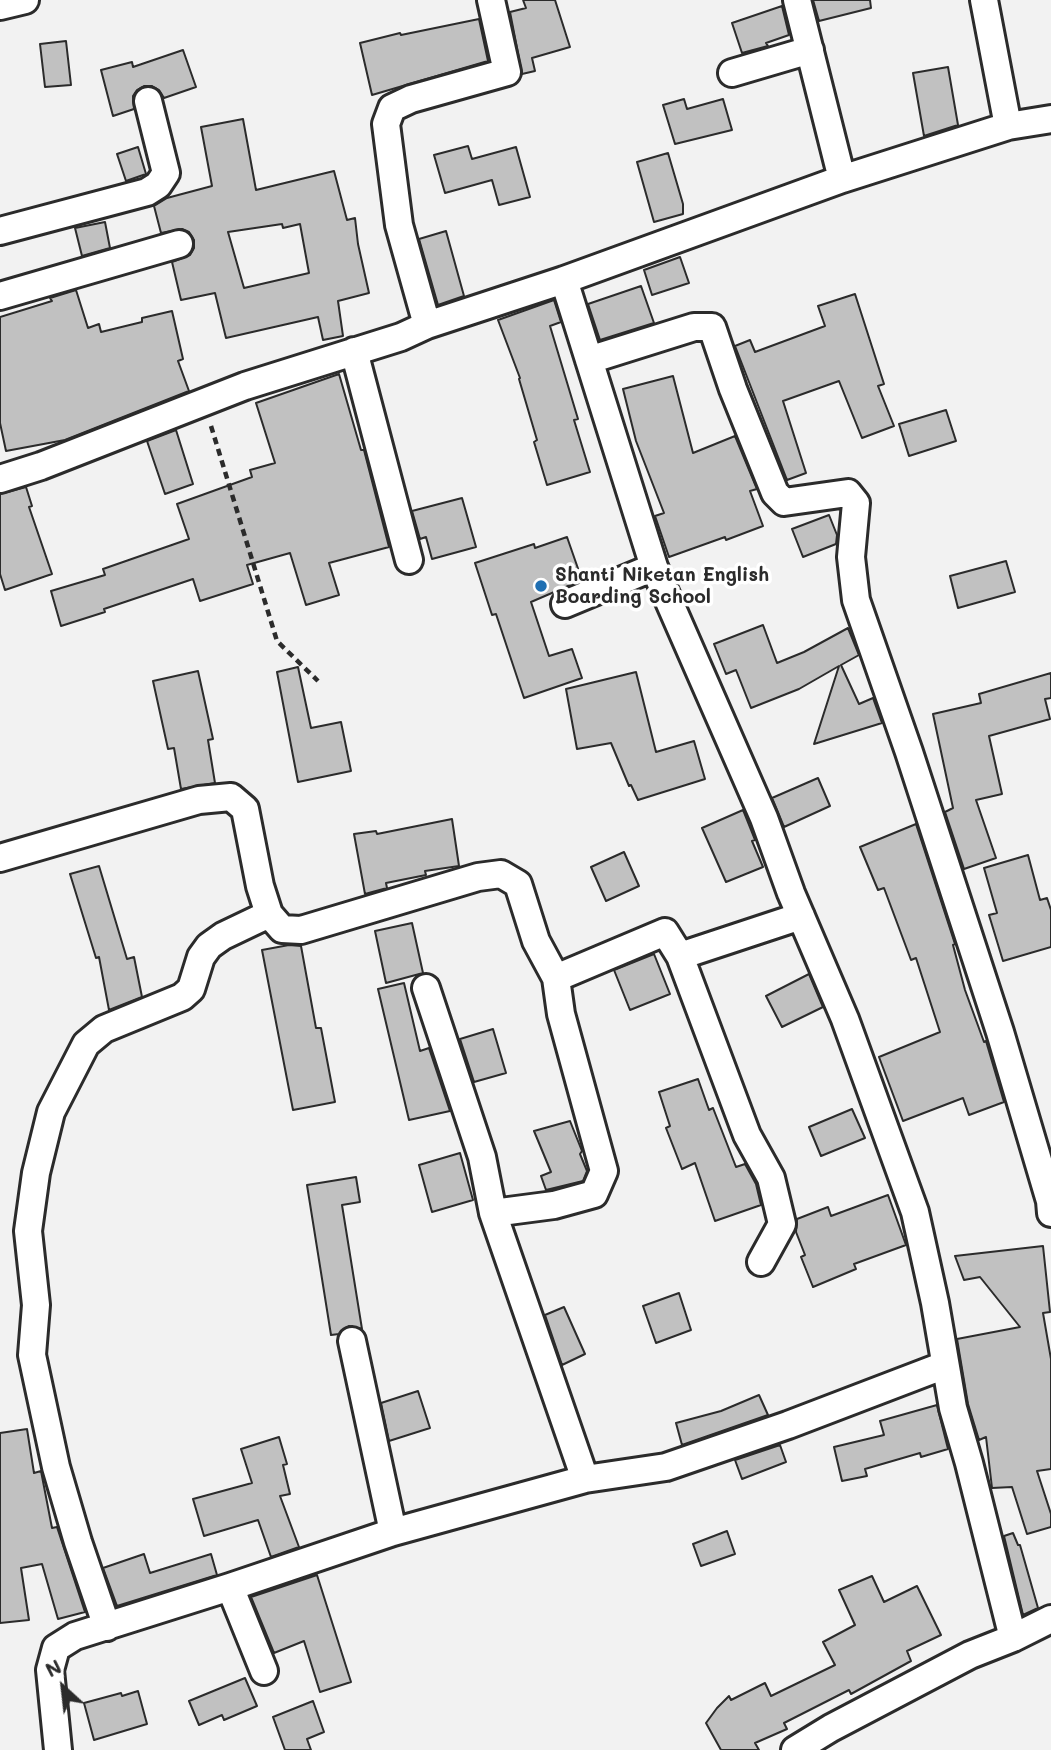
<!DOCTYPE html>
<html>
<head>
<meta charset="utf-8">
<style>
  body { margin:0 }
  #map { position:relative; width:1051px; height:1750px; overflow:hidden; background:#f2f2f2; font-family:Mali,sans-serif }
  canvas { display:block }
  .north { position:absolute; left:28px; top:1652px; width:70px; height:70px; -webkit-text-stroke:5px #fff; paint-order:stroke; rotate:333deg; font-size:19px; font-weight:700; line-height:28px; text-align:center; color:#2b2b2b }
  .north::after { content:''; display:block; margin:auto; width:24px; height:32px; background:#2b2b2b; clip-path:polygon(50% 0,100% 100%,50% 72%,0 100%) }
</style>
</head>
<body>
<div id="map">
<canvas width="1051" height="1750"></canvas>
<div class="north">N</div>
</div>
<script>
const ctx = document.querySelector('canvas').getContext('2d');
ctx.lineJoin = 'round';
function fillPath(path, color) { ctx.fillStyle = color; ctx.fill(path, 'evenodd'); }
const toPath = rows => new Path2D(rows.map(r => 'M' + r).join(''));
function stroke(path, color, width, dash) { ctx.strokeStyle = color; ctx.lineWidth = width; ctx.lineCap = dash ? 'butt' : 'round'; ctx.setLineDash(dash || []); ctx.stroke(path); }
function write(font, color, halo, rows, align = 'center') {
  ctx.font = font + ' Mali,sans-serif'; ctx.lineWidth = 7; ctx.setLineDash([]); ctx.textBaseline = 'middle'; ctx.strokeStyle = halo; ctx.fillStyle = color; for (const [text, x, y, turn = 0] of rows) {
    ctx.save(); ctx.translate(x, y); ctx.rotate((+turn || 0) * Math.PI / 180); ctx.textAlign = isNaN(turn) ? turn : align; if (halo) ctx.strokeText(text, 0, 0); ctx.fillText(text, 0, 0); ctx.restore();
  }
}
const building = toPath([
  [523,0,555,0,570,47,532,58,535,71,522,74,510,12,526,8,523,0],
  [813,0,870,0,871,8,819,21,813,0],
  [782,6,789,35,766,43,768,46,742,53,732,23,782,6],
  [479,19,488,61,372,95,360,43,400,33,401,35,479,19],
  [66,41,71,85,45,87,40,44,66,41],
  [183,50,196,87,164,98,159,90,152,86,144,86,137,90,133,96,134,109,113,116,101,70,132,62,133,67,183,50],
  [948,67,958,125,924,136,913,73,948,67],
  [684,99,687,109,723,99,732,130,675,144,663,105,684,99],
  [243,119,256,190,334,171,347,220,355,218,358,244,369,293,338,301,343,336,323,340,318,317,226,338,215,293,181,300,172,262,190,255,194,248,194,240,189,232,182,229,161,233,154,206,167,198,212,186,201,127,243,119],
  [282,224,283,228,300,224,309,273,244,288,228,232,282,224],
  [468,146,472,159,516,147,530,197,499,205,492,180,445,193,434,155,468,146],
  [138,147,146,174,126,181,117,154,138,147],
  [668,153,683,204,683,214,654,222,637,162,668,153],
  [105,222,110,248,82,256,75,228,105,222],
  [446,231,464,296,438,305,419,239,446,231],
  [680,257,689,283,652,295,644,270,680,257],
  [641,286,654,323,600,340,588,304,641,286],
  [76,290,88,328,99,324,101,332,142,322,142,318,172,311,183,359,178,361,189,391,65,440,6,451,0,423,0,317,52,301,50,298,76,290],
  [855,294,884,384,878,386,894,426,862,438,839,381,783,401,806,473,787,480,735,346,750,340,755,352,825,326,818,306,855,294],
  [554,300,561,322,550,326,578,419,574,420,590,472,547,485,534,442,537,440,519,379,520,378,498,320,554,300],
  [339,374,361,450,364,450,389,547,329,563,339,595,306,605,290,553,247,565,253,584,200,601,193,579,104,609,105,612,61,626,51,591,105,575,103,569,189,539,177,504,252,477,250,470,275,463,256,403,339,374],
  [673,376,693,453,735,436,757,489,750,491,763,526,726,540,725,537,669,557,655,516,664,513,636,441,623,389,673,376],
  [946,410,956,441,909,456,899,424,946,410],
  [176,430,193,484,165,494,147,441,176,430],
  [26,487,32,506,29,507,52,574,5,590,0,574,0,494,26,487],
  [462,498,476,547,432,559,426,537,420,539,412,511,462,498],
  [829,515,837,535,836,544,803,557,792,529,829,515],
  [567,537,582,580,531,602,549,656,572,649,582,678,524,698,496,614,492,615,475,563,534,544,535,548,567,537],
  [1006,561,1015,592,958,608,950,576,1006,561],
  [763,625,777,663,804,652,848,628,859,655,841,665,859,704,873,698,882,723,814,744,839,666,799,689,751,708,736,670,726,674,714,644,763,625],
  [298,667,311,728,341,722,351,771,298,782,277,672,298,667],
  [198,671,213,739,208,740,215,783,181,789,174,748,168,749,153,681,198,671],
  [636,672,656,752,694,741,705,779,638,800,631,785,629,786,611,743,577,749,566,689,636,672],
  [1051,673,1051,698,1045,699,1050,719,989,736,1002,794,976,800,996,858,964,869,945,812,953,808,933,714,981,703,979,694,1051,673],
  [818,778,830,806,784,827,772,798,818,778],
  [743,810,755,840,752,841,763,867,726,882,702,828,743,810],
  [452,819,459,866,425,871,426,875,386,883,387,888,365,894,354,834,376,831,377,834,452,819],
  [916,824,955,944,953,945,965,990,984,1042,986,1041,1004,1102,969,1115,963,1098,903,1121,879,1057,940,1032,916,958,911,960,884,888,878,890,860,847,916,824],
  [624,852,639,886,606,901,591,867,624,852],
  [1028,855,1040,900,1047,898,1051,910,1051,947,1003,961,989,915,997,913,984,868,1028,855],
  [99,866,127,959,134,957,142,997,109,1010,99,957,96,958,70,874,99,866],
  [412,923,423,973,386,983,375,931,412,923],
  [289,945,301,946,316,1028,321,1028,335,1102,293,1110,262,950,289,945],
  [654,954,670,994,630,1010,614,970,654,954],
  [809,974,823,1007,782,1027,766,996,809,974],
  [404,983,420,1051,429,1048,450,1111,409,1120,378,989,404,983],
  [493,1029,506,1073,474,1082,460,1039,493,1029],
  [698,1079,709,1110,713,1108,736,1167,745,1164,756,1184,761,1205,715,1221,695,1163,682,1169,666,1128,670,1126,659,1092,698,1079],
  [852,1109,865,1138,821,1156,809,1127,852,1109],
  [570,1121,582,1151,580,1154,587,1171,583,1181,546,1190,541,1176,551,1172,534,1131,570,1121],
  [460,1153,473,1200,432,1212,419,1165,460,1153],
  [356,1177,360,1202,342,1205,362,1329,349,1326,339,1334,331,1335,307,1185,356,1177],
  [888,1195,906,1245,854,1264,856,1269,813,1287,801,1257,805,1255,796,1232,797,1219,828,1207,831,1216,888,1195],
  [1043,1246,1050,1312,1043,1313,1051,1359,1051,1469,1037,1471,1051,1514,1051,1527,1027,1534,1012,1487,992,1488,986,1437,979,1440,968,1404,957,1339,1020,1327,980,1277,964,1280,955,1256,1043,1246],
  [679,1293,691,1330,656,1343,643,1306,679,1293],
  [564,1307,585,1354,562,1365,545,1315,564,1307],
  [418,1391,430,1428,389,1441,381,1403,418,1391],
  [759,1395,768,1415,682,1445,676,1423,721,1411,759,1395],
  [937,1405,948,1449,921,1457,920,1453,865,1469,867,1476,842,1481,834,1447,884,1435,880,1421,937,1405],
  [27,1429,34,1473,41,1471,52,1528,57,1527,85,1612,58,1619,42,1564,21,1568,29,1620,0,1623,0,1433,27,1429],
  [279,1437,287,1464,283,1465,290,1494,280,1496,299,1547,271,1557,258,1520,204,1536,193,1499,252,1483,241,1449,279,1437],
  [780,1445,786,1462,742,1479,735,1460,780,1445],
  [727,1531,735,1554,701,1566,693,1544,727,1531],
  [1013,1533,1018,1545,1020,1545,1038,1608,1023,1615,1004,1536,1013,1533],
  [144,1554,150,1573,211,1554,217,1575,117,1606,103,1568,144,1554],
  [317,1575,351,1682,320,1692,304,1641,274,1653,251,1597,317,1575],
  [872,1576,884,1602,917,1586,941,1635,907,1651,911,1661,851,1694,849,1690,784,1723,787,1729,755,1743,759,1750,721,1750,706,1723,717,1708,729,1696,731,1700,765,1683,771,1696,835,1665,823,1642,855,1625,839,1590,872,1576],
  [245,1678,257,1706,224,1720,222,1715,199,1725,189,1701,245,1678],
  [138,1691,147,1724,94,1740,84,1703,121,1693,122,1696,138,1691],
  [313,1701,324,1732,307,1739,311,1750,285,1750,273,1717,313,1701]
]);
fillPath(building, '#c1c1c1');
stroke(building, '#2b2b2b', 2);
const minor = toPath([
  [797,0,842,179],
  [984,0,1008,126],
  [0,6,25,0],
  [732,73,810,50],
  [0,231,147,192,158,185,166,173,148,101],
  [564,280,654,567,764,818,791,893,845,1019,915,1212,935,1303,953,1408,969,1463,1013,1638],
  [0,296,179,244],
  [427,325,399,225,386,124,392,108,411,99,507,72,491,0],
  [354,351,409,560],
  [589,360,694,327,712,327,733,389,775,493,784,502,848,493,856,503,851,557,856,600,909,752,1000,1032,1050,1201,1051,1213],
  [0,479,41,466,245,386,401,337,427,325,564,280,842,179,1008,126,1051,119],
  [565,604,654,567],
  [0,858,199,800,231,797,245,809,260,886,269,914,282,929,301,930,478,877,501,874,518,884,536,941,556,978,561,1014,604,1171,594,1194,554,1205,493,1213,482,1157,426,988],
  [680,956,747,1135,771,1178,782,1224,761,1262],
  [556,978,665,932,680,956,801,916],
  [493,1213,585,1479],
  [352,1341,393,1532],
  [230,1587,264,1671],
  [107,1627,78,1542,56,1467,32,1355,36,1305,28,1231,36,1173,51,1112,86,1044,104,1029,182,997,191,989,201,957,209,946,223,936,269,914],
  [58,1750,50,1670,56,1648,75,1636,230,1587,393,1532,585,1479,666,1467,788,1425,945,1365],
  [795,1750,831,1728,970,1655,1013,1638,1051,1619]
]);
stroke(minor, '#2b2b2b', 32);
stroke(toPath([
  [211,426,277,641,318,681]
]), '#2b2b2b', 4.5, [7, 5]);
stroke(minor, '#fff', 26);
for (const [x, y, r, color] of [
  [541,586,7,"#1f6fb2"]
]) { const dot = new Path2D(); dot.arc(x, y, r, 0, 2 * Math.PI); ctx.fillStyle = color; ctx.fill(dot); stroke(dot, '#fff', 2.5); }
write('bold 19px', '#2b2b2b', '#fff', [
  ["Shanti Niketan English",555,575],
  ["Boarding School",555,597]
], 'left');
</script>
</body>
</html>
